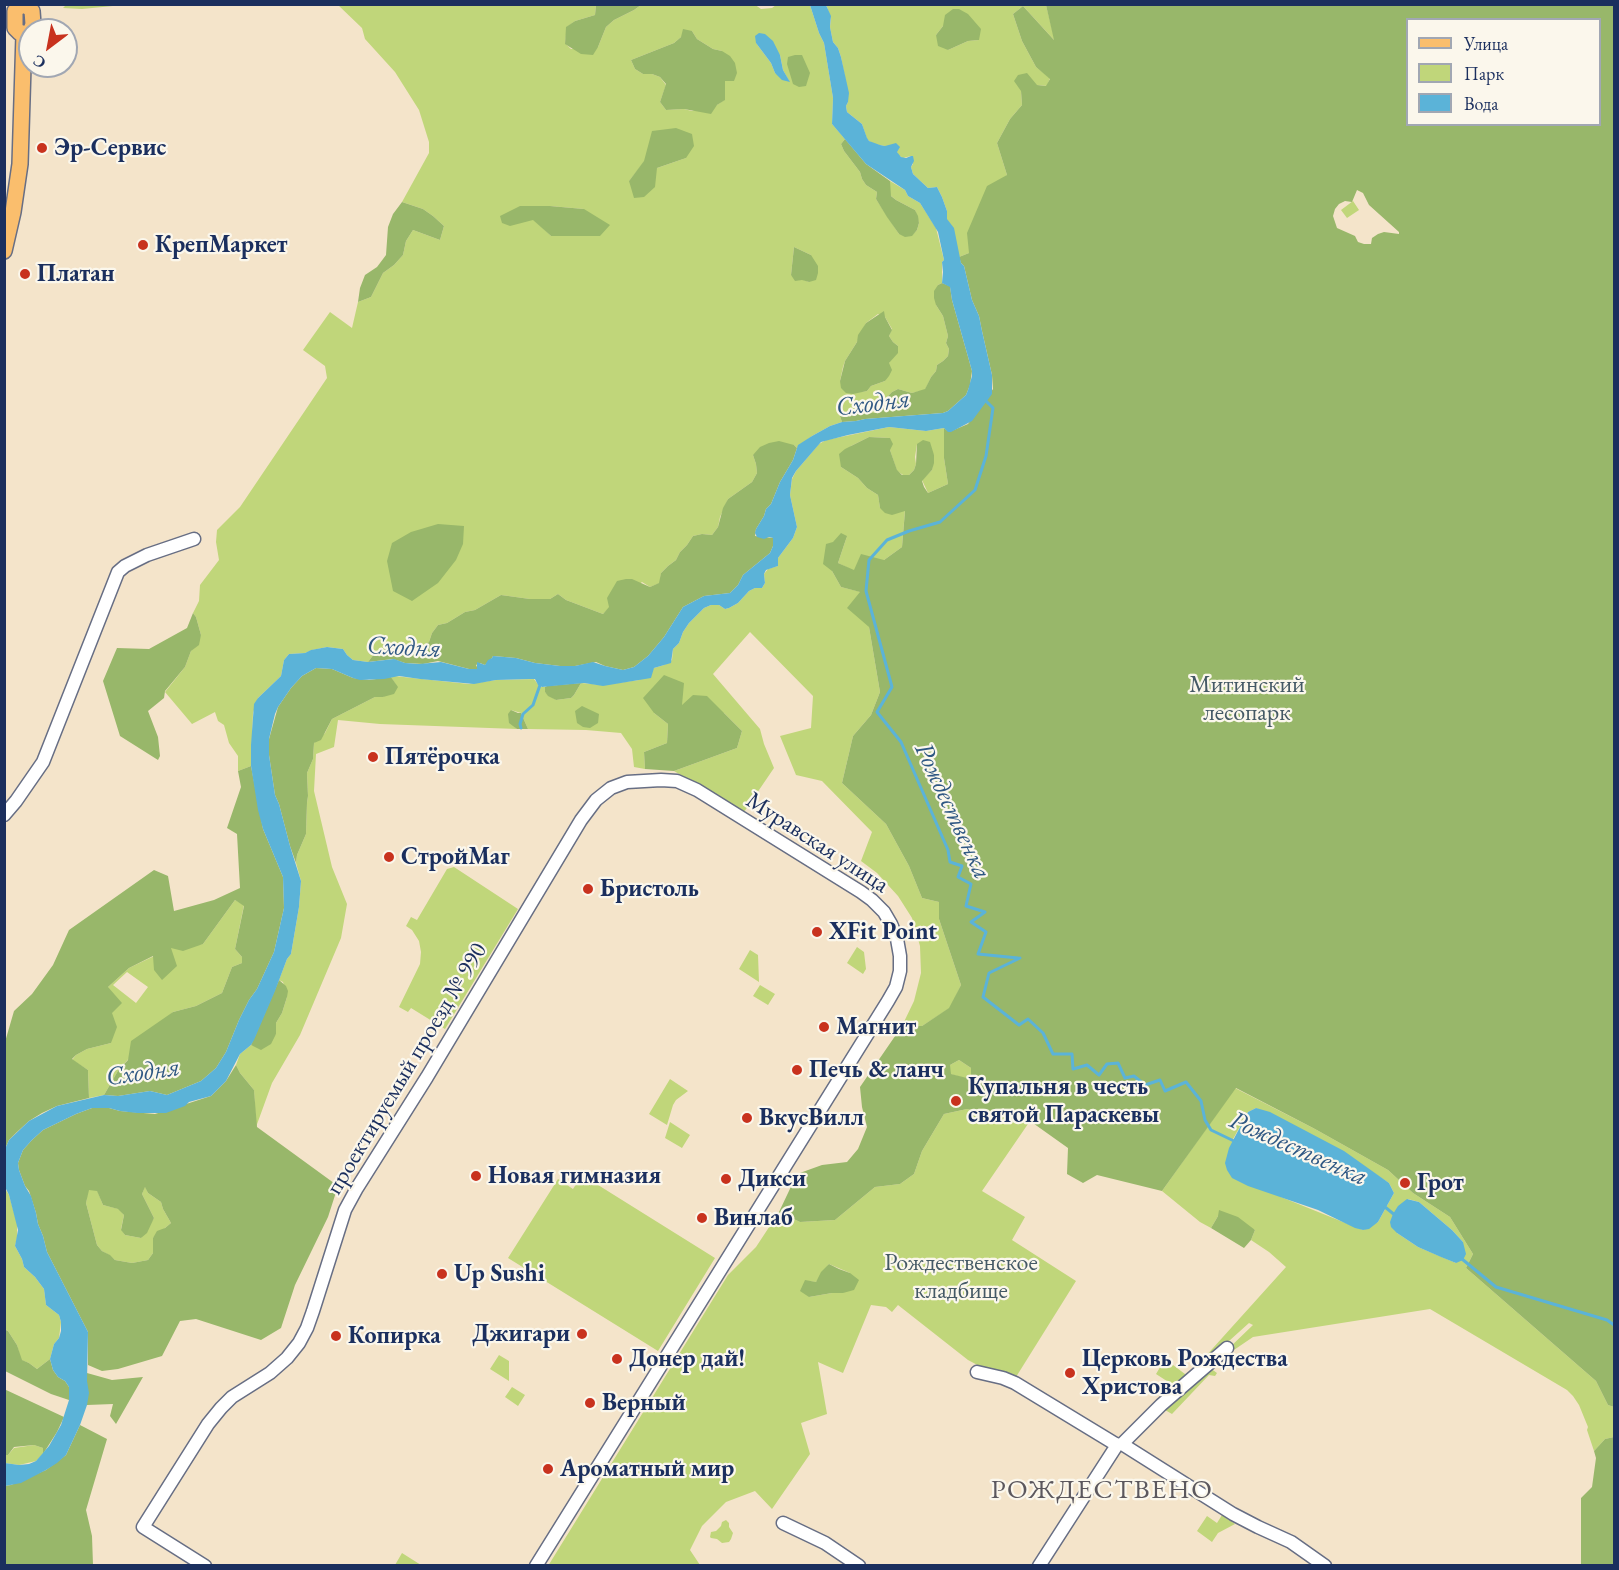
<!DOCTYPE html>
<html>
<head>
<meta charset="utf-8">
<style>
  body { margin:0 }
  #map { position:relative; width:1619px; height:1570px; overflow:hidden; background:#f4e4ca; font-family:"EB Garamond",serif }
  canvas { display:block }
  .frame { position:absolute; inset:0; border:6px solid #1b2f5e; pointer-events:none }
  .legend { position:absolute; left:1406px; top:18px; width:195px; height:108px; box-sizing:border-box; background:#fbf7ec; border:2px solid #a1a7b3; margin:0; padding:8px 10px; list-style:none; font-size:18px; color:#1b2f5e }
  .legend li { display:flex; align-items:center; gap:12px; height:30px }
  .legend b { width:30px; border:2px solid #a1a7b3 }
  .north { position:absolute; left:18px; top:18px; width:60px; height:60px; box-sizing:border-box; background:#fbf7ec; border:2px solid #a1a7b3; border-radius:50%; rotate:212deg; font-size:16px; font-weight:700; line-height:24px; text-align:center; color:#1b2f5e }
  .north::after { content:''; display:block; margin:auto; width:21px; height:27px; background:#c8321e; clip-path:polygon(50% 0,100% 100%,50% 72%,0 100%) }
</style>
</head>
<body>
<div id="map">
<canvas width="1619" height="1570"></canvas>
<div class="frame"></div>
<ul class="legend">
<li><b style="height:8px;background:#fabe6d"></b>Улица</li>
<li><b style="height:16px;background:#c0d67a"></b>Парк</li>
<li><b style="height:16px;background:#5bb3d8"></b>Вода</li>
</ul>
<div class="north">С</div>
</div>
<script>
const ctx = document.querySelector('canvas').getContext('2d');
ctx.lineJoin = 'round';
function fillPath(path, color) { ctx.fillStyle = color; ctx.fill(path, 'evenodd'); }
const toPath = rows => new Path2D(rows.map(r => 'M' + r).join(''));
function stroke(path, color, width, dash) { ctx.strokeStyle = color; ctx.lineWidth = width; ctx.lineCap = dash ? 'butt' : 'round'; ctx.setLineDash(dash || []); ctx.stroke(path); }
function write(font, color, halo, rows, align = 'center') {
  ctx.font = font + ' "EB Garamond",serif'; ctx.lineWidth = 4.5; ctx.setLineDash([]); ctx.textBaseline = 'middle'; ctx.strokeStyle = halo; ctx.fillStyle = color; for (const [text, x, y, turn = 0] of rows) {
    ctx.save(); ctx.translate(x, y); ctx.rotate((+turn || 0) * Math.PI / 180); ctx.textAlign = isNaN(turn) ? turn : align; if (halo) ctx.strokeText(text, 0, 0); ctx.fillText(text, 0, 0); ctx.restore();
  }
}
fillPath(toPath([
  [67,4,123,4,123,5,82,9,63,8],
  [754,4,761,9,772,8,776,5,810,5,819,33,824,43,833,98,832,124,845,139,841,144,844,151,860,172,862,179,866,185,877,192,876,199,899,234,912,235,917,230,919,223,915,210,896,200,890,195,890,181,905,190,908,196,920,203,936,228,944,260,942,262,942,283,938,285,936,305,943,316,948,336,946,343,949,349,948,356,943,361,937,365,936,371,931,377,925,390,912,393,898,389,892,392,887,397,881,409,875,413,860,411,854,414,840,416,842,422,830,426,812,436,797,448,794,445,753,455,756,464,757,473,752,482,728,499,720,517,718,527,712,535,702,534,693,536,687,545,680,552,676,560,668,566,661,573,660,583,650,587,642,582,610,607,603,614,566,600,558,594,550,599,530,599,501,595,475,610,465,612,447,623,438,625,432,633,429,642,421,647,401,644,382,650,374,654,368,662,353,660,347,655,343,649,327,647,312,650,305,653,289,654,284,660,281,676,258,698,253,713,251,766,238,771,238,756,229,743,224,725,218,721,215,712,192,724,165,692,185,667,191,651,201,635,196,617,193,613,199,601,200,585,219,560,216,542,217,530,240,507,327,378,325,366,303,350,330,312,352,328,358,302,371,297,383,273,394,265,403,255,406,241,413,230,440,240,444,226,433,216,423,209,402,202,429,153,429,142,419,110,395,72,365,39,362,28,338,5,596,5,595,15,575,21,567,27,565,43,571,49,598,47,606,27,614,20,634,10,641,5],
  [692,31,697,39,713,49,722,51,725,81,724,100,717,105,692,111,684,109,666,110,660,102,666,85,660,77,652,74,643,74,635,69,631,60,674,43,681,37],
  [756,43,780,55,783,70,789,81,775,73,771,63],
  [686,158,657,168,629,181,645,161],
  [520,206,550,206,584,209,551,236],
  [794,247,811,255,809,282,791,275],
  [878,314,885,317,892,329,889,336,893,342,898,346,889,363,885,381,871,386,867,391,860,392,840,381,843,367,845,361,857,342,866,323],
  [826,4,1046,5,1055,41,1023,6,1013,14,1022,41,1036,67,1050,78,1047,86,1037,85,1021,91,1022,105,1010,119,997,143,1007,175,969,253,959,257,949,224,946,219,947,211,942,197,937,187,928,188,913,174,911,167,913,164,911,156,903,158,898,155,897,152,885,146,874,144,869,141,867,139,862,124,847,112,846,106,848,102,847,88,841,57,838,48,833,42,830,27,831,19],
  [943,26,979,40,968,41,948,50,936,35],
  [1353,201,1359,210,1347,218,1341,210],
  [889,427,926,431,944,428,944,458,948,484,928,493,922,480,932,470,934,455,917,444,915,457,916,464,914,470,909,475,903,475,897,471,890,450,890,438,869,437,851,446,841,467,858,478,867,488,878,495,880,508,905,510,902,547,884,560,854,571,838,563,847,536,832,571,841,587,861,592,869,627,880,692,871,715,853,736,842,783,886,824,909,866,922,898,939,902,939,919,961,985,950,1008,922,1026,902,1026,914,1001,921,973,920,946,912,918,898,896,877,873,861,861,872,832,822,781,796,775,780,736,811,728,813,696,750,632,713,674,760,729,764,744,774,768,744,812,674,771,737,748,742,731,724,713,682,706,654,713,668,724,667,743,644,752,645,769,634,767,632,749,621,733,586,730,528,729,521,713,511,710,515,727,517,729,380,724,338,720,334,747,316,754,314,791,332,867,347,904,341,938,300,1035,272,1083,256,1127,254,1090,240,1073,236,1065,240,1054,251,1045,256,1046,276,1034,276,1023,282,1013,287,997,283,982,279,980,287,959,291,954,299,907,301,881,296,863,297,855,306,834,307,803,308,796,307,773,313,759,314,743,325,733,332,719,375,697,383,697,396,685,391,677,394,676,469,684,496,680,534,679,540,687,545,687,545,692,556,700,571,698,574,695,581,683,603,685,639,680,654,668,664,665,672,660,673,649,679,643,683,632,689,623,704,608,711,605,719,605,725,609,729,608,738,603,749,591,755,588,762,588,765,583,764,574,768,569,778,566,778,558,793,538,797,527,790,495,792,479,796,471,819,444,826,440],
  [454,867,518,909,445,1029,411,1008,408,1012,399,1007,420,964,421,952,419,941,412,930,406,926,411,917,417,920,447,869],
  [235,900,244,905,235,949,242,957,242,963,232,967,222,993,196,1006,173,1012,119,1069,104,1095,89,1098,88,1070,72,1060,76,1055,87,1049,111,1043,112,1013,108,987,129,968,171,948,203,944],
  [127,972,148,987,136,1003,113,985],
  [857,947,864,952,866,969,863,974,847,963],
  [750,950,758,955,759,982,739,969],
  [760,985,775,994,768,1005,753,996],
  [959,1060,971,1068,971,1080,950,1074,950,1065],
  [670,1079,688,1091,676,1100,673,1105,667,1125,649,1114],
  [1235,1088,1315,1129,1388,1170,1413,1193,1450,1217,1473,1254,1466,1268,1596,1381,1608,1405,1614,1407,1614,1437,1605,1439,1594,1451,1587,1430,1588,1427,1579,1405,1573,1396,1567,1390,1430,1309,1253,1337,1231,1352,1228,1355,1225,1354,1228,1349,1253,1325,1249,1323,1199,1368,1195,1368,1286,1267,1269,1252,1251,1240,1255,1230,1218,1216,1211,1228,1200,1222,1162,1191],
  [1256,1108,1375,1174,1389,1183,1394,1193,1378,1222,1363,1230,1281,1197,1232,1141,1248,1112],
  [1408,1199,1419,1202,1452,1230,1463,1242,1456,1263,1418,1247,1397,1233],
  [967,1109,994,1116,1030,1121,982,1191,1025,1217,1012,1240,1076,1281,1016,1377,1008,1373,983,1368,968,1360,898,1305,892,1312,886,1307,871,1305,843,1373,818,1362,827,1414,801,1423,810,1454,772,1509,755,1491,726,1502,702,1526,690,1550,700,1565,548,1566,728,1275,756,1247,779,1212,800,1222,835,1220,875,1187,900,1184,914,1174,922,1151,944,1114],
  [829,1264,850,1273,843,1293,832,1293,809,1297,805,1281,816,1282],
  [670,1122,690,1135,682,1148,665,1138],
  [582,1175,715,1258,658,1351,508,1258,558,1179,573,1189],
  [145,1186,148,1193,161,1202,163,1209,171,1223,153,1238,153,1253,148,1260,132,1263,115,1260,109,1255,102,1251,97,1245,86,1203,88,1190,97,1190,103,1205,119,1209,124,1215,121,1229,125,1235,141,1238,154,1218,142,1194],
  [4,1187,9,1195,17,1223,17,1238,15,1246,22,1259,24,1267,35,1277,44,1289,46,1305,59,1315,61,1322,59,1338,54,1344,50,1359,37,1369,29,1363,21,1360,17,1345,8,1331,5,1329],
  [499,1355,509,1361,509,1381,490,1369],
  [1165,1359,1185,1374,1187,1379,1176,1387,1156,1374],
  [1210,1368,1217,1373,1215,1376,1209,1375,1172,1414,1165,1410],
  [512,1387,525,1395,518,1406,505,1397],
  [34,1445,43,1448,43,1454,36,1461,19,1465,5,1463,5,1455,8,1455,14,1448],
  [1222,1515,1235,1524,1218,1533,1212,1542,1197,1531,1207,1516,1217,1523],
  [726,1520,729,1523,729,1527,733,1533,731,1539,729,1542,722,1543,717,1539,711,1538,710,1537,711,1532,716,1531,721,1526,722,1522],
  [402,1553,421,1565,395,1565]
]), '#c0d67a');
fillPath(toPath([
  [596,5,641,5,634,10,614,20,606,27,598,47,593,55,581,54,565,44,566,27,575,21,595,15],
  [1046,5,1614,5,1614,1407,1608,1405,1596,1381,1466,1268,1473,1254,1450,1217,1413,1193,1388,1170,1315,1129,1236,1088,1162,1191,1097,1175,1083,1183,1067,1174,1068,1148,1030,1121,994,1116,967,1109,944,1114,922,1151,914,1174,900,1184,875,1187,835,1220,800,1222,779,1212,797,1174,822,1165,847,1162,858,1149,867,1127,862,1107,860,1087,902,1026,922,1026,949,1008,961,985,939,919,939,902,922,898,909,866,886,824,842,783,853,736,871,715,880,692,869,627,847,608,860,592,841,587,832,571,823,564,826,544,833,542,841,533,847,536,838,563,854,570,861,554,884,560,902,547,905,511,892,515,885,513,880,508,878,495,867,488,858,478,841,467,839,454,845,449,869,437,890,438,893,444,890,450,897,470,902,475,909,475,914,470,916,464,917,444,923,440,930,442,934,455,934,463,932,470,922,481,924,487,928,493,948,484,944,458,944,428,949,432,968,424,993,389,992,375,982,331,979,316,972,300,964,266,961,263,959,257,969,253,967,233,987,186,1007,175,997,143,1010,119,1022,105,1021,91,1014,81,1018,75,1027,73,1037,85,1046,86,1050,79,1036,67,1022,41,1013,14,1023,6,1054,40],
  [1408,20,1600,20,1600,124,1408,124],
  [1357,190,1363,193,1369,205,1399,232,1399,234,1384,232,1378,234,1372,238,1371,244,1364,244,1358,242,1355,236,1337,228,1333,216,1335,209,1339,204,1345,201,1352,202],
  [959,1060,971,1068,971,1079,951,1074,950,1065],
  [953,9,959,9,968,14,981,29,979,40,968,41,948,50,938,46,936,35,943,26,945,15],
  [683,29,692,31,697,39,713,49,722,51,730,56,735,63,737,73,734,81,725,81,725,100,717,105,711,114,684,109,666,110,660,102,666,84,660,77,652,74,643,74,635,69,631,60,674,43,681,37],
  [795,55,802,55,810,73,806,86,799,87,793,84,787,64,788,57],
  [676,128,692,134,694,146,686,158,657,168,655,187,644,197,634,198,629,181,644,161,652,131],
  [845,139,866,164,890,181,891,196,896,200,915,210,918,216,919,223,917,230,912,236,905,237,899,234,887,217,876,199,877,192,866,185,862,179,860,172,844,151,841,144],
  [402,202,423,209,433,216,444,226,440,240,413,230,406,241,403,255,394,265,383,273,371,297,358,302,360,288,365,275,377,267,386,255,388,227,393,214],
  [520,206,550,206,584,209,610,225,600,236,551,236,533,220,510,226,502,223,500,216],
  [794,247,811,255,818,266,818,273,816,280,809,282,802,280,795,281,791,275],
  [942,283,950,286,952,300,972,371,970,385,966,395,948,411,943,413,865,419,856,421,842,422,840,416,853,414,860,411,875,413,881,409,887,397,892,392,898,389,912,393,925,389,931,377,936,371,937,365,943,361,948,356,949,349,946,343,948,336,943,316,936,305,934,298,934,291,938,285],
  [884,311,885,317,892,330,889,336,893,342,898,346,898,353,889,363,892,370,889,376,885,381,871,386,867,391,853,394,846,393,841,388,840,381,845,361,857,342,858,335,866,323],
  [779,441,794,445,797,448,793,460,780,482,771,504,766,509,764,516,756,529,755,536,773,538,773,546,770,553,743,575,738,585,730,593,704,596,683,607,664,637,648,656,634,667,623,670,605,666,596,662,575,666,560,666,535,663,516,658,493,656,492,658,485,665,480,663,476,665,478,669,469,669,438,661,423,664,405,663,393,659,368,662,374,654,382,650,401,644,421,647,429,642,432,633,438,625,447,623,465,612,475,610,501,595,530,599,550,599,558,594,566,600,603,614,609,607,607,598,617,581,626,579,632,579,650,587,659,583,661,573,668,566,676,560,680,552,687,545,693,536,702,534,712,535,718,527,723,508,728,499,752,482,757,473,756,464,753,455,760,447,769,443],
  [438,524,464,526,463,544,456,560,438,583,412,601,393,591,387,561,392,543,411,532],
  [193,613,196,617,201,635,199,645,191,651,185,667,165,691,164,698,148,711,158,737,160,756,158,760,120,736,103,681,117,648,149,649,187,628],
  [316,668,332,669,353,678,369,680,391,677,398,687,394,694,383,697,375,697,332,719,321,740,314,743,313,759,307,773,308,796,307,803,306,834,297,855,296,863,290,846,279,804,275,795,269,755,269,739,278,707,291,688,302,676],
  [664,675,684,683,682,705,693,695,707,696,742,731,737,748,674,771,645,769,644,752,667,743,668,724,654,713,643,698],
  [581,683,574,695,571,698,556,700,548,696,545,692,545,687,547,686],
  [582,706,599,714,598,723,590,728,583,727,577,723,575,711],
  [511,710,518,713,521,713,528,729,517,729,509,723,508,714],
  [251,766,263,829,283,877,284,908,274,952,257,989,249,1000,239,1020,226,1052,216,1068,201,1081,167,1095,150,1091,118,1096,104,1095,119,1069,128,1060,131,1041,173,1012,196,1006,222,993,232,967,242,963,242,957,235,949,244,906,235,900,203,944,183,951,171,948,177,966,162,980,154,970,153,956,129,968,108,987,122,1003,112,1013,117,1027,111,1043,87,1049,76,1055,72,1059,88,1070,89,1098,57,1106,42,1113,29,1121,17,1132,9,1140,5,1149,5,1042,14,1011,32,994,53,965,69,930,154,870,168,876,174,911,214,900,240,888,237,834,227,828,241,787,238,771],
  [279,980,286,986,288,991,287,997,282,1013,276,1023,276,1034,271,1044,261,1050,251,1045],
  [236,1065,240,1073,254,1090,257,1127,338,1186,328,1217,295,1285,281,1328,261,1340,196,1319,180,1321,162,1356,118,1369,102,1371,88,1365,88,1332,47,1252,43,1236,38,1224,36,1213,29,1191,25,1186,19,1170,18,1163,23,1150,32,1140,43,1130,76,1114,92,1108,109,1108,120,1111,155,1114,211,1096,226,1081],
  [145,1187,148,1193,161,1202,163,1209,171,1223,165,1228,157,1231,153,1238,153,1253,148,1260,132,1263,115,1260,110,1255,102,1251,97,1245,86,1203,89,1190,97,1191,103,1205,118,1209,124,1215,121,1230,125,1235,141,1238,147,1233,154,1218,142,1194],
  [1219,1210,1238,1217,1255,1230,1251,1240,1244,1248,1211,1228,1218,1216],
  [829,1264,839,1269,850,1273,859,1280,854,1290,843,1293,832,1293,809,1297,800,1291,805,1280,816,1282,821,1272],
  [4,1329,8,1331,17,1345,22,1360,29,1363,37,1369,50,1359,53,1370,58,1377,65,1381,69,1387,69,1400,51,1394,5,1371],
  [87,1373,112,1380,143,1377,116,1424,110,1416,113,1404,87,1405],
  [4,1389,64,1417,57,1432,43,1454,43,1448,34,1445,14,1447,8,1455,5,1455],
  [80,1425,107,1439,86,1510,92,1536,93,1565,5,1565,4,1486,11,1485,46,1470,66,1455],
  [1614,1437,1614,1565,1581,1565,1581,1498,1592,1487,1596,1458,1594,1451,1605,1439]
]), '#98b76a');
fillPath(toPath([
  [810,5,826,5,831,16,830,27,833,42,838,48,841,57,849,93,848,102,846,106,847,112,862,124,867,138,869,141,880,145,885,146,896,143,900,147,897,152,901,157,906,158,911,156,913,156,914,161,911,167,913,174,928,188,937,187,942,197,947,211,947,219,954,228,961,263,964,266,972,300,979,316,982,331,992,375,992,394,972,421,951,432,948,432,944,428,926,431,889,427,848,435,821,442,796,471,792,478,790,495,797,527,793,538,778,558,778,566,766,570,764,574,765,583,762,588,755,588,749,591,738,603,729,608,725,609,719,605,711,605,704,608,689,623,683,632,679,643,673,649,671,663,654,668,651,678,603,686,584,683,542,687,538,685,535,679,530,679,496,680,474,684,420,679,399,676,384,679,360,680,353,678,332,669,316,668,302,676,291,688,278,707,275,714,269,739,269,755,275,795,279,804,290,846,301,881,299,907,291,954,287,959,275,991,254,1040,251,1045,240,1054,226,1081,211,1096,189,1102,185,1106,166,1113,137,1113,120,1111,109,1108,92,1108,76,1114,43,1130,32,1140,23,1150,18,1163,19,1170,25,1186,31,1196,36,1213,38,1224,43,1236,47,1252,88,1332,87,1381,89,1393,87,1405,80,1425,66,1455,57,1463,46,1470,21,1483,5,1486,5,1463,19,1465,29,1464,36,1461,49,1446,61,1425,69,1400,69,1387,65,1381,58,1377,53,1370,50,1359,54,1344,59,1338,61,1331,61,1322,59,1315,46,1305,44,1289,35,1277,24,1267,22,1259,15,1246,18,1230,9,1195,5,1187,5,1149,9,1140,29,1121,57,1106,104,1095,118,1096,150,1091,167,1095,201,1081,216,1068,226,1052,239,1020,249,1000,257,989,274,952,284,908,283,877,263,829,258,810,251,766,251,745,254,704,258,698,281,676,284,660,289,654,305,653,311,650,327,647,343,649,347,655,353,660,368,662,394,659,405,663,419,664,441,662,469,669,477,669,477,662,485,665,488,660,492,658,493,656,516,658,535,663,560,666,575,666,593,662,605,666,623,670,634,667,648,656,664,637,683,607,704,596,730,593,738,585,743,575,770,553,773,546,773,538,769,537,764,539,757,537,755,533,756,529,764,516,766,509,771,504,780,482,793,460,798,445,812,436,830,426,842,422,856,421,865,419,943,413,948,411,966,395,968,390,972,376,972,371,952,300,950,287,942,283,943,272,942,262,944,260,938,232,920,203,908,196,905,190,866,164,832,124,833,98,824,43,819,33],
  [759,33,765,34,773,41,780,55,783,70,790,82,782,80,775,73,771,63,756,43,755,36],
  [1256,1108,1270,1112,1344,1151,1389,1183,1394,1193,1378,1222,1369,1229,1363,1230,1355,1228,1318,1210,1248,1186,1232,1178,1227,1170,1225,1163,1229,1148,1248,1112],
  [1407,1199,1419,1202,1452,1230,1463,1242,1466,1254,1463,1260,1456,1263,1441,1257,1418,1247,1397,1233,1391,1227,1390,1222,1393,1214,1398,1206]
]), '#5bb3d8');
stroke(toPath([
  [984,399,993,408,986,456,975,490,940,522,909,531,887,540,869,560,866,591,892,687,877,712,901,742,948,850,950,862,962,866,958,877,971,884,966,906,985,912,971,922,986,932,978,954,1018,958],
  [521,728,520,724,523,714,533,705,540,685],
  [1020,958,989,973,983,997,1019,1025,1028,1019,1043,1033,1053,1054,1072,1054,1073,1069,1087,1065,1099,1075,1107,1064,1118,1063,1125,1078,1134,1076,1145,1085,1160,1080,1165,1091,1186,1082,1201,1101,1205,1120,1211,1130,1236,1142],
  [1385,1207,1396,1216],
  [1462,1259,1496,1287,1607,1320,1614,1325]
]), '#5bb3d8', 3);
const minor = toPath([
  [4,815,16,801,43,762,118,572,125,566,147,555,194,539],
  [977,1372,1003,1378,1015,1383,1117,1445],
  [1122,1444,1233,1514,1258,1527,1291,1542,1325,1566],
  [783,1523,825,1543,859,1566],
  [205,1566,143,1527,208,1424,221,1408,232,1397,270,1373,287,1358,299,1343,307,1328,313,1311,345,1210,357,1188,427,1077,581,820,596,800,611,788,627,782,661,780,677,781,697,790,861,892,872,900,884,912,891,924,897,939,900,956,900,971,896,987,888,1001,536,1566],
  [1039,1566,1117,1445,1122,1444,1161,1405,1227,1348]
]);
const major = toPath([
  [30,31,27,33,20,33,15,28,15,11,20,6,27,6,32,11,33,24,31,30],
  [4,251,13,212,20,164,24,34]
]);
stroke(minor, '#676e84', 15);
stroke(major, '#676e84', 18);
stroke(minor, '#fff', 12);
stroke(major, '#fabe6d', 15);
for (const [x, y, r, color] of [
  [42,148,6,"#c8321e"],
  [143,245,6,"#c8321e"],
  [25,274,6,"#c8321e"],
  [373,757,6,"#c8321e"],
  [389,857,6,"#c8321e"],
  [588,889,6,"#c8321e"],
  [817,932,6,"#c8321e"],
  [824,1027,6,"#c8321e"],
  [797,1070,6,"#c8321e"],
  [956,1101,6,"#c8321e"],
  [747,1118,6,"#c8321e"],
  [476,1176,6,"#c8321e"],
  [726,1179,6,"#c8321e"],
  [1405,1183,6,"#c8321e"],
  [702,1218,6,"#c8321e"],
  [442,1274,6,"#c8321e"],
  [582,1334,6,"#c8321e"],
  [336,1336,6,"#c8321e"],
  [617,1359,6,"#c8321e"],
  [1070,1373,6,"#c8321e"],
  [590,1403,6,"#c8321e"],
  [548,1469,6,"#c8321e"]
]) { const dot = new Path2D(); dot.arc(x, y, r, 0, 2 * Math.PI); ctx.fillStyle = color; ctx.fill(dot); stroke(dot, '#fbf7ec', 2); }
write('bold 24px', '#1b2f5e', '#fbf7ec', [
  ["Эр-Сервис",54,148],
  ["КрепМаркет",155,245],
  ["Платан",37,274],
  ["Пятёрочка",385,757],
  ["СтройМаг",401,857],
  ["Бристоль",600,889],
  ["XFit Point",829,932],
  ["Магнит",836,1027],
  ["Печь & ланч",809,1070],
  ["Купальня в честь",968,1087],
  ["святой Параскевы",968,1115],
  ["ВкусВилл",759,1118],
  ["Новая гимназия",488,1176],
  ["Дикси",738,1179],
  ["Грот",1417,1183],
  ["Винлаб",714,1218],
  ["Up Sushi",454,1274],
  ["Джигари",570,1334,"right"],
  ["Копирка",348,1336],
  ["Донер дай!",629,1359],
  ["Церковь Рождества",1082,1359],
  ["Христова",1082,1387],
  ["Верный",602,1403],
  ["Ароматный мир",560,1469]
], 'left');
write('24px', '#445965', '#fbf7ec', [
  ["Митинский",1247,685],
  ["лесопарк",1247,713],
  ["Рождественское",961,1263],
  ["кладбище",961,1291]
]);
write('24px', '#1b2f5e', '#fbf7ec', [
  ["Муравская улица",817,843,33],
  ["проектируемый проезд № 990",407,1069,-59]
]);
write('italic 26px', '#2e5783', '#fbf7ec', [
  ["Сходня",873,404,-7],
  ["Сходня",404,648,3],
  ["Рождественка",952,811,65],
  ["Сходня",143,1073,-8],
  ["Рождественка",1298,1149,24]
]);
ctx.letterSpacing = '1.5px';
write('27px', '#5c585e', '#fbf7ec', [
  ["РОЖДЕСТВЕНО",1102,1491]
]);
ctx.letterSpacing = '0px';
</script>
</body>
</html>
